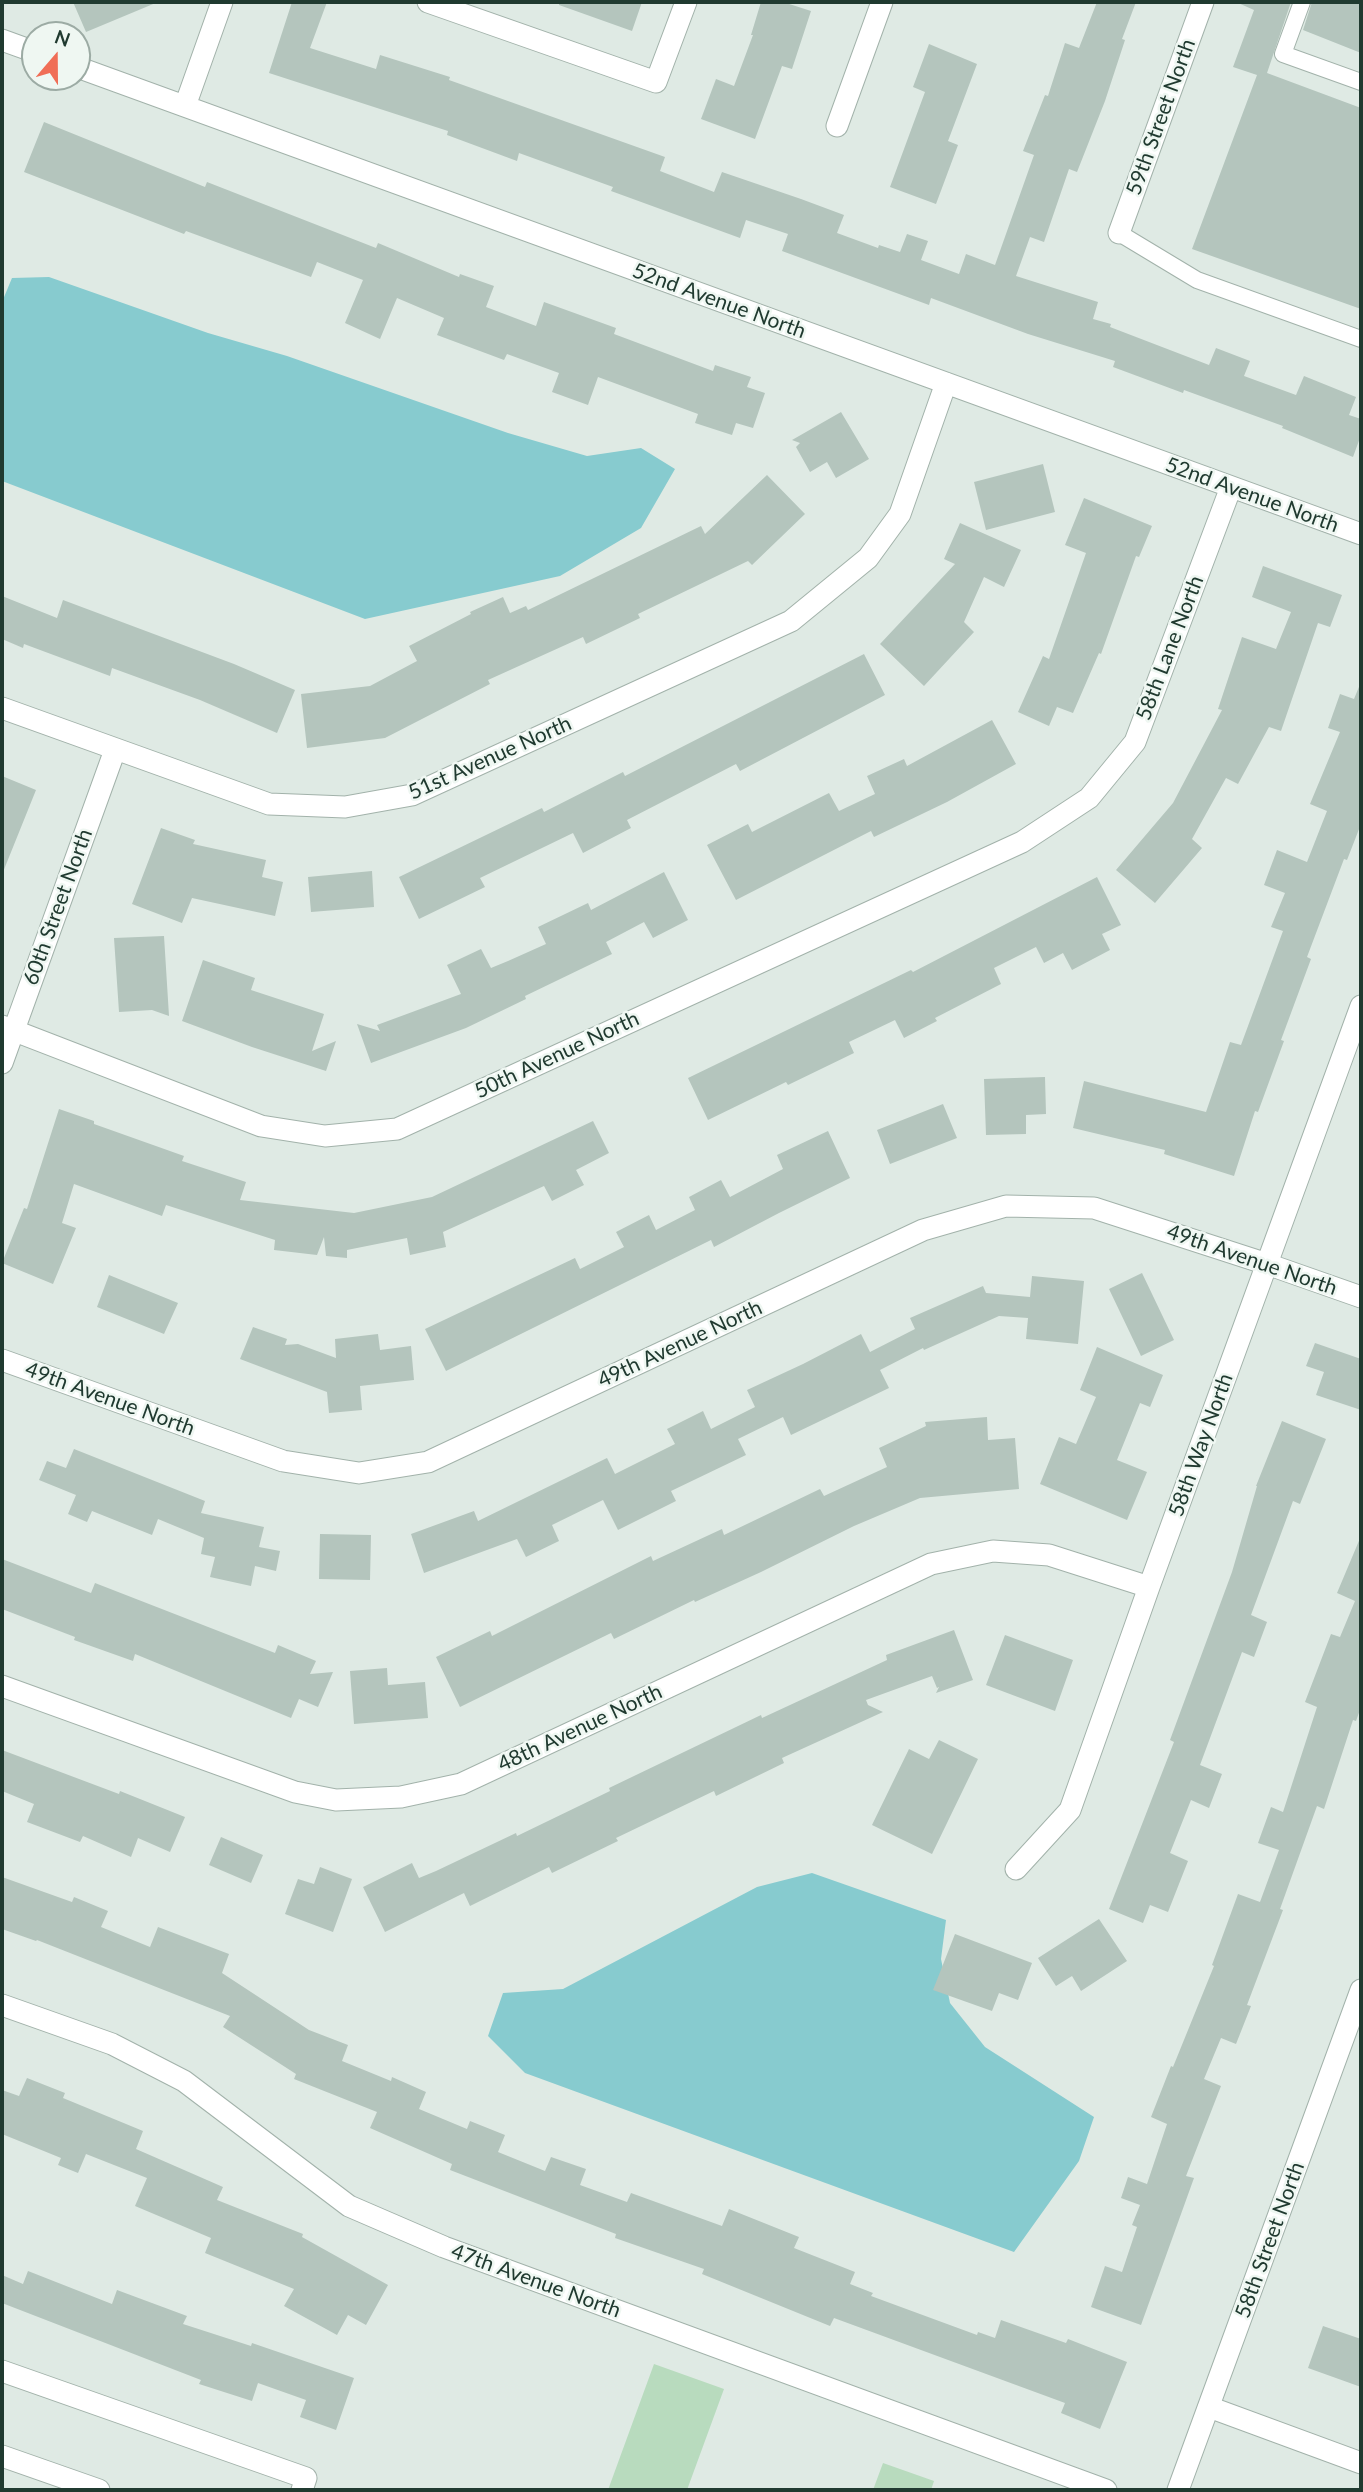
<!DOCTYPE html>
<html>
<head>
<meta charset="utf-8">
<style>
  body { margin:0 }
  #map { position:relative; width:1363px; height:2492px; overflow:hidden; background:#dfeae4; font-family:Lato,sans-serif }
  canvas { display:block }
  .frame { position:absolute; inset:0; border:4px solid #203a30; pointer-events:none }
  .north { position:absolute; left:21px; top:21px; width:70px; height:70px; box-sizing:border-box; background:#eff7f2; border:2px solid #9caba4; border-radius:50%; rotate:20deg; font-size:19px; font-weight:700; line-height:28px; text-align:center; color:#203a30 }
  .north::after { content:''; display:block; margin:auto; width:24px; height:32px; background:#f06e57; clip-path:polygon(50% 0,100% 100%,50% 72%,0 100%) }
</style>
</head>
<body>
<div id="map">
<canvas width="1363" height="2492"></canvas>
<div class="frame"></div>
<div class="north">N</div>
</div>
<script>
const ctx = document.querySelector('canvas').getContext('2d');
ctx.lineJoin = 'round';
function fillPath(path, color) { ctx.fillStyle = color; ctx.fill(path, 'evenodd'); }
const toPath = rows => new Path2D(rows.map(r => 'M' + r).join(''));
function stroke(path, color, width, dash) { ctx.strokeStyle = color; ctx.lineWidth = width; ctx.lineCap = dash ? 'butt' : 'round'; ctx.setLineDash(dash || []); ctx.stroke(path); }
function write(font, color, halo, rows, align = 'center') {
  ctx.font = font + ' Lato,sans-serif'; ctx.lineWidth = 5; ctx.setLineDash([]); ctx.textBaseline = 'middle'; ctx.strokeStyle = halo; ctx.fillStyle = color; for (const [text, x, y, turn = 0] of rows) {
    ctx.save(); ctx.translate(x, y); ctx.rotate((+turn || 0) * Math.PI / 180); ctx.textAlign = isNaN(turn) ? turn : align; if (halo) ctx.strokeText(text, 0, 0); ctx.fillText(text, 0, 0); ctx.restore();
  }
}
fillPath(toPath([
  [654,2364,724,2389,687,2490,608,2490],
  [883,2463,934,2481,931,2490,873,2490]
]), '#b8dbbe');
fillPath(toPath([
  [49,277,208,333,287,356,508,433,587,456,641,448,675,469,641,528,560,576,365,619,2,481,2,302,12,278],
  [812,1873,946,1920,941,1959,950,2003,985,2047,1094,2117,1079,2161,1014,2252,525,2073,488,2036,503,1993,563,1989,757,1887]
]), '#87cbcf');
fillPath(toPath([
  [73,2,158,2,86,32],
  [292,2,327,2,310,48,376,69,380,55,450,77,449,80,665,157,660,171,714,192,722,172,801,199,844,215,837,233,878,248,879,245,900,252,907,234,928,241,921,260,959,274,966,254,995,265,1034,155,1023,151,1045,95,1048,96,1065,43,1079,48,1097,2,1136,2,1122,39,1125,40,1105,101,1077,172,1069,169,1044,242,1030,237,1016,276,1098,302,1093,319,1111,324,1110,327,1209,365,1216,348,1250,361,1244,376,1296,395,1304,376,1356,397,1349,415,1361,419,1361,435,1353,457,1282,428,1283,426,1184,390,1183,393,1113,367,1115,361,1028,334,931,298,929,305,782,251,788,234,746,220,740,238,611,191,613,187,519,153,517,161,447,135,448,131,269,73],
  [559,2,642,2,632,31,559,5],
  [761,2,783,2,811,11,792,69,782,66,755,139,701,119,716,79,734,86,753,35,751,35],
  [1236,2,1291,2,1267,73,1361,108,1361,309,1192,249,1257,75,1233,67,1254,10],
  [1312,2,1361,2,1361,53,1303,30],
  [929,44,977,64,948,141,958,145,936,204,890,187,925,92,913,87],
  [44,122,205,187,207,182,376,248,378,243,459,277,460,274,494,286,486,307,536,326,544,302,616,328,614,334,713,371,715,365,751,377,747,387,765,393,753,428,736,423,732,435,695,423,698,414,598,377,588,405,552,392,559,373,507,354,504,360,437,335,444,318,397,298,380,339,345,323,363,280,317,262,311,277,186,231,184,234,24,172],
  [841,412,869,459,836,478,827,462,810,472,796,447,800,443,792,440],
  [1043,464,1055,512,986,530,974,482],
  [767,475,805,514,752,565,748,561,638,614,640,618,586,644,583,637,488,680,490,684,385,738,307,748,301,694,370,686,417,661,409,646,471,614,470,612,503,597,510,613,526,606,528,610,701,526,705,534],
  [1084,498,1152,526,1139,557,1136,556,1101,654,1099,653,1073,713,1057,707,1049,726,1018,712,1043,656,1049,659,1086,553,1065,545],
  [960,523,1021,550,1004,587,984,577,964,622,974,632,924,686,880,644,955,564,944,559],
  [1263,566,1342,595,1330,627,1318,623,1281,731,1269,727,1238,784,1226,778,1192,839,1202,848,1155,903,1116,870,1173,803,1222,710,1218,709,1242,637,1276,649,1291,612,1252,597],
  [2,596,57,618,63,600,234,664,295,690,277,733,200,700,112,668,110,676,24,644,23,648,2,639],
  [864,654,885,695,740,771,736,764,627,820,631,828,583,853,573,833,480,878,485,887,419,919,399,877,542,808,544,812,623,772,625,776],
  [1361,682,1361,824,1347,860,1344,859,1307,957,1311,959,1281,1040,1284,1041,1258,1112,1255,1111,1234,1176,1164,1154,1165,1150,1073,1128,1084,1081,1206,1112,1230,1042,1241,1045,1283,931,1271,927,1285,893,1264,885,1277,850,1307,862,1327,811,1310,804,1340,732,1328,728,1340,694,1354,699],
  [992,720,1016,764,947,802,874,837,871,831,736,900,707,845,748,824,752,832,829,793,839,811,875,794,867,776,904,759,907,766],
  [2,776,36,790,3,872,2,872],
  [161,828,195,840,193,844,266,860,262,877,283,882,275,916,192,898,182,923,132,904],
  [372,871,374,907,311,912,308,877],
  [664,872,688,920,653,938,644,922,606,942,612,954,525,996,526,999,466,1028,371,1063,357,1024,380,1031,377,1025,461,994,447,965,481,949,491,968,508,961,546,944,538,927,588,903,591,910],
  [1097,877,1121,925,1102,934,1110,950,1072,970,1063,953,1044,963,1036,947,994,968,1001,984,935,1018,937,1021,904,1038,895,1020,849,1042,854,1053,788,1085,786,1082,708,1120,688,1078,911,970,913,972],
  [164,936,169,1016,152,1010,119,1012,114,938],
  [203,960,255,978,251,990,324,1014,312,1051,336,1041,326,1071,252,1047,182,1021],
  [1045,1077,1046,1114,1026,1115,1026,1134,986,1135,984,1079],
  [943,1104,957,1138,890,1164,877,1130],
  [59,1109,94,1121,94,1124,184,1156,182,1161,246,1182,240,1200,354,1213,432,1197,593,1121,609,1153,576,1170,584,1185,552,1201,544,1186,443,1232,446,1247,410,1255,407,1238,347,1250,347,1258,326,1256,324,1237,317,1255,274,1250,275,1240,166,1205,162,1216,74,1184,62,1223,76,1228,53,1284,2,1263,24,1208,27,1209],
  [828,1131,850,1178,779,1213,714,1247,711,1240,446,1371,425,1329,575,1258,580,1269,624,1247,616,1232,649,1215,656,1230,695,1210,689,1197,721,1180,730,1197,783,1169,777,1155],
  [1142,1273,1174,1340,1141,1356,1109,1289],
  [109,1275,178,1303,164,1334,97,1307],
  [1032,1276,1084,1281,1078,1344,1026,1339,1028,1318,999,1316,924,1350,923,1348,880,1370,889,1388,791,1435,783,1417,738,1439,746,1455,671,1491,676,1501,618,1530,603,1500,552,1525,559,1541,526,1557,517,1539,424,1573,411,1534,474,1511,478,1521,607,1458,615,1474,675,1444,667,1429,703,1411,711,1429,755,1407,747,1390,803,1364,861,1334,870,1352,915,1329,910,1318,983,1286,986,1293,1030,1297],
  [253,1327,287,1339,285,1345,298,1344,336,1358,335,1339,378,1334,380,1350,411,1346,414,1380,360,1386,362,1410,329,1413,327,1392,240,1359],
  [1315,1343,1361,1359,1361,1410,1316,1395,1324,1372,1306,1366],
  [1097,1347,1163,1375,1150,1407,1140,1403,1117,1460,1147,1472,1127,1520,1040,1484,1059,1437,1076,1444,1096,1397,1080,1390],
  [987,1417,988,1440,1015,1438,1019,1489,920,1498,854,1526,761,1572,695,1602,694,1600,614,1639,611,1633,460,1707,436,1657,490,1631,492,1636,651,1556,653,1561,722,1529,724,1535,820,1489,824,1496,887,1467,879,1448,926,1426,925,1422],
  [1282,1421,1326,1439,1300,1504,1293,1501,1251,1615,1267,1622,1254,1657,1242,1652,1200,1765,1222,1774,1209,1808,1191,1800,1170,1853,1188,1861,1168,1912,1150,1905,1143,1923,1109,1909,1174,1742,1170,1740,1232,1572,1257,1486,1256,1486],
  [74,1449,205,1501,201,1513,264,1527,259,1547,280,1551,276,1571,255,1566,251,1586,210,1577,215,1557,201,1554,204,1538,158,1519,152,1535,92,1511,87,1522,68,1514,76,1495,39,1480,47,1461,66,1468],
  [320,1534,371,1535,370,1580,319,1579],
  [1361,1536,1361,1707,1356,1721,1353,1720,1324,1809,1317,1806,1280,1909,1283,1910,1247,2005,1251,2006,1236,2044,1221,2038,1204,2079,1221,2086,1186,2176,1194,2178,1141,2325,1091,2307,1105,2266,1122,2272,1137,2227,1132,2225,1140,2205,1121,2198,1128,2177,1147,2184,1167,2124,1151,2117,1171,2066,1173,2067,1214,1966,1212,1965,1238,1894,1260,1902,1279,1850,1258,1843,1271,1807,1283,1812,1317,1707,1305,1702,1331,1634,1340,1637,1355,1601,1337,1593],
  [2,1559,91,1593,95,1583,275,1653,278,1645,316,1661,310,1674,333,1672,318,1707,299,1699,291,1718,135,1654,133,1661,74,1640,75,1637,2,1609],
  [954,1630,973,1680,936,1693,939,1687,937,1688,932,1676,866,1700,868,1705,883,1712,782,1758,784,1763,716,1796,714,1791,616,1838,618,1841,552,1873,549,1867,470,1906,464,1893,385,1932,363,1887,412,1863,419,1878,436,1871,516,1833,517,1836,610,1791,609,1788,761,1715,762,1718,887,1660,886,1655],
  [1005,1635,1073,1660,1055,1711,986,1685],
  [387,1668,388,1685,425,1682,428,1718,354,1724,350,1671],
  [939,1740,978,1759,932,1854,872,1825,909,1749,929,1759],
  [2,1750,119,1794,120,1791,185,1817,170,1852,138,1838,131,1857,83,1836,80,1842,27,1822,34,1804,2,1791],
  [221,1837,263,1855,251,1883,209,1865],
  [320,1867,352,1879,333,1932,285,1914,298,1879,314,1884],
  [2,1877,72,1902,74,1897,108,1911,101,1927,150,1947,158,1927,229,1954,222,1973,309,2030,348,2045,342,2061,391,2081,392,2077,426,2092,419,2109,467,2129,470,2121,505,2135,498,2152,545,2171,551,2157,586,2169,580,2185,627,2202,631,2193,722,2226,729,2209,799,2237,794,2248,855,2272,850,2284,873,2293,871,2296,977,2335,978,2332,995,2338,1001,2320,1066,2343,1068,2339,1127,2362,1100,2429,1061,2413,1065,2403,834,2318,830,2326,702,2274,704,2269,615,2238,616,2234,450,2170,452,2164,370,2128,377,2112,294,2079,296,2074,223,2027,230,2016,37,1940,36,1941,2,1929],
  [1099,1919,1127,1961,1081,1991,1072,1976,1056,1986,1038,1958],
  [955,1934,1032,1963,1018,2000,999,1993,992,2011,933,1990],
  [27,2078,65,2093,63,2098,143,2131,136,2149,223,2187,217,2200,303,2234,302,2237,388,2285,366,2325,348,2315,337,2335,284,2306,294,2289,205,2253,211,2238,135,2206,147,2178,86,2154,78,2173,58,2165,61,2158,2,2134,2,2090,19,2096],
  [28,2271,112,2304,117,2290,187,2316,183,2324,251,2346,252,2343,354,2378,336,2430,300,2417,306,2400,258,2383,252,2401,199,2384,201,2380,2,2303,2,2275,23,2284],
  [1323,2326,1361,2339,1361,2387,1308,2368]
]), '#b4c5bd');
const service = toPath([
  [1302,2,1283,54,1361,82],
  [1119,233,1197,280,1361,339]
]);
const minor = toPath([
  [428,2,656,82,686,2],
  [2,40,35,52],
  [77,67,1361,534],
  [185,106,222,2],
  [837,126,882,2],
  [1119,233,1203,2],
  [2,708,269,804,345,807,412,795,791,621,868,558,900,514,946,383],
  [2,1026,261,1126,325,1136,397,1129,1022,842,1089,798,1135,742,1231,487],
  [2,1063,115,750],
  [2,1360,283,1461,359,1473,428,1462,923,1230,1006,1206,1094,1208,1267,1264,1361,1297],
  [2,1686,295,1792,336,1800,401,1797,461,1784,931,1564,993,1551,1049,1555,1149,1587],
  [1016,1869,1070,1810,1149,1587,1361,1006],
  [2,2005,112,2044,184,2081,349,2206,444,2247,1106,2490],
  [2,2371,306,2478,302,2490],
  [1209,2407,1361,2463]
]);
const tertiary = toPath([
  [2,2456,99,2490],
  [1178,2490,1361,1990]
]);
stroke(service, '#a2b2aa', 18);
stroke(minor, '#a2b2aa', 23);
stroke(tertiary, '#a2b2aa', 23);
stroke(service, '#fff', 16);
stroke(minor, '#fff', 21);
stroke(tertiary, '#fff', 21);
write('21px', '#203a30', '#eff7f2', [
  ["59th Street North",1161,117,-70],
  ["52nd Avenue North",719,301,20],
  ["52nd Avenue North",1252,495,20],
  ["58th Lane North",1170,648,-69],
  ["51st Avenue North",490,758,-24],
  ["60th Street North",58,907,-70],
  ["50th Avenue North",557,1055,-25],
  ["49th Avenue North",1252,1260,19],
  ["49th Avenue North",680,1344,-25],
  ["49th Avenue North",110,1399,20],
  ["58th Way North",1201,1445,-70],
  ["48th Avenue North",580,1728,-25],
  ["58th Street North",1270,2240,-70],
  ["47th Avenue North",536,2281,20]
]);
</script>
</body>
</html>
